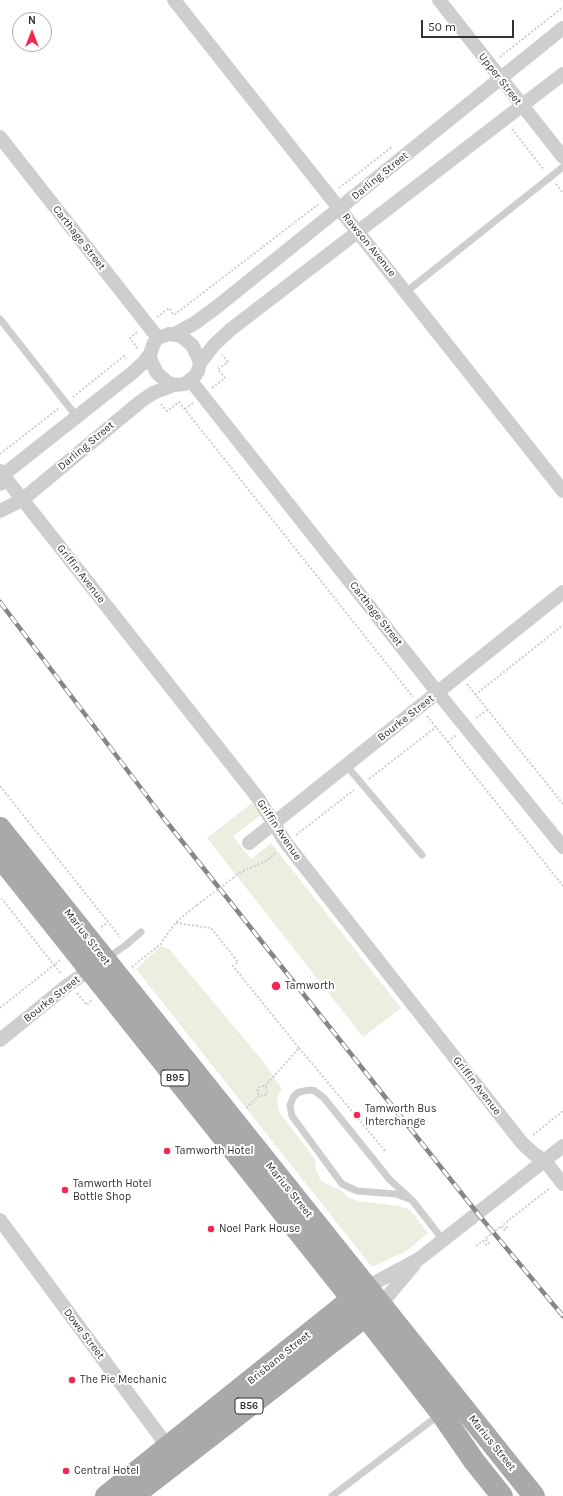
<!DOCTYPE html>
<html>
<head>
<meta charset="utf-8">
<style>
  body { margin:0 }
  #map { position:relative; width:563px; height:1496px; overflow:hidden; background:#fff; font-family:Karla,sans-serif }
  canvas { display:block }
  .north { position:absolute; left:12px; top:12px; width:40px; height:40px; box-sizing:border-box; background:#fff; border:1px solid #adadad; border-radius:50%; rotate:0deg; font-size:11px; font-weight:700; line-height:16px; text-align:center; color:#313131 }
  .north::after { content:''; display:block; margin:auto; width:14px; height:18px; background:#f62652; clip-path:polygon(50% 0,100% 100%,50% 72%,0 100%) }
  .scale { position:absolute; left:421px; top:20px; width:93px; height:18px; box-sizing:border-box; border:2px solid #313131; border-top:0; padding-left:5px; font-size:12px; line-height:14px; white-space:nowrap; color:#313131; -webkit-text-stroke:3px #fff; paint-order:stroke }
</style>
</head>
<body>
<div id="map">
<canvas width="563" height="1496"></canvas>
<div class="north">N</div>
<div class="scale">50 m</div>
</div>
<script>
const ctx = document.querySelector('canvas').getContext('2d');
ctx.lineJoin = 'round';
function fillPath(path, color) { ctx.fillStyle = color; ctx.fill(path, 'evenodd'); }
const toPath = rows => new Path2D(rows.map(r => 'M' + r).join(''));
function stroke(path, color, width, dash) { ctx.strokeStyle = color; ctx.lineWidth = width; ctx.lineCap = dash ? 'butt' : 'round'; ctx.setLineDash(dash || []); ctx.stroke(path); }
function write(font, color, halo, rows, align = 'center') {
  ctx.font = font + ' Karla,sans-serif'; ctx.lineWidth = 4; ctx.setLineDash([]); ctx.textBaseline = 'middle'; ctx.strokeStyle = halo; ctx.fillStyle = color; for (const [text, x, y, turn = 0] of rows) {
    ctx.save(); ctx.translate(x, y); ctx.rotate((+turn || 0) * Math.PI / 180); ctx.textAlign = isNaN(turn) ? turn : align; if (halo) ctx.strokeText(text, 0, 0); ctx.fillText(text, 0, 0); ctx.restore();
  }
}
fillPath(toPath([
  [252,803,261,815,233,836,251,859,271,843,401,1008,363,1037,207,838],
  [161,946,169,949,265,1064,282,1089,277,1098,279,1112,315,1159,316,1170,321,1181,340,1190,348,1197,358,1201,399,1206,408,1209,414,1215,428,1233,408,1250,372,1267,136,969]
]), '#eaefdf');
stroke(toPath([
  [500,57,563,7],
  [512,129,544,170],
  [556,184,563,193],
  [339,188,392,147],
  [157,317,169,308,174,315,320,203],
  [137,332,130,338,138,349],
  [212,388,225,378,218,369,228,362,222,355],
  [73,397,124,356,126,359],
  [161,404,167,411,179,402,413,697],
  [185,409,193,403],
  [0,454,59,408],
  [467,684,563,804],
  [475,695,563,625],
  [427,716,563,886],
  [476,718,487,710],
  [448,742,456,735],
  [369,779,436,727],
  [0,786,120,937],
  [296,835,354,790],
  [233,878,239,873,268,860,276,852],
  [176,923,211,928,238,962,233,966,299,1048,265,1086],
  [101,927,108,922],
  [60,960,54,965,61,974],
  [132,967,161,944,163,940,174,925,182,917,197,905],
  [77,993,87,1005,92,999],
  [0,1008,54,965,2,899],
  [299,1048,386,1152],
  [246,1108,260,1095,264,1096,267,1093,267,1089,265,1086,261,1086,258,1088,257,1092,260,1095],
  [533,1135,563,1111],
  [476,1246,483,1241,486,1245,489,1243,485,1239,501,1226,504,1230,507,1228,504,1224,550,1188]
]), '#cecece', 2, [2, 2]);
stroke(toPath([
  [406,292,563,167],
  [0,319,77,417],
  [346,765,422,855],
  [106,959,126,945,141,932],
  [412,1200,396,1194,357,1191,342,1184,292,1116,290,1105,294,1096,299,1092,310,1090,315,1091,324,1098,390,1180,412,1200,443,1240],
  [332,1496,439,1415]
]), '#cecece', 7);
stroke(toPath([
  [174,0,563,491],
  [439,0,563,157],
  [0,137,158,338],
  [169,334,181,336,187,341,192,345,198,357,200,363,198,371,195,376,185,384,174,385,167,382,157,373,151,361,150,354,154,343,158,338,169,334],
  [175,334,195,323,218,306,563,28],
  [200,363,214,345,230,330,563,74],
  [191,381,438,693,563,847],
  [0,471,258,798,286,843,392,978,522,1143,534,1154,545,1161,563,1184],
  [0,484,3,475,132,373,142,364,150,354],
  [0,511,22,500,140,402,153,393,174,385],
  [249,843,563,592],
  [0,1040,69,984,96,966],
  [0,1220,168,1447],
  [367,1287,419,1259,563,1146],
  [381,1304,414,1265]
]), '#cecece', 14);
stroke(toPath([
  [0,828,534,1496],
  [0,857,352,1299,441,1413,474,1461,502,1496],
  [106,1496,363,1290],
  [133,1496,377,1307]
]), '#a9a9a9', 22);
const rail = toPath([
  [0,602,162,816,478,1214,563,1316]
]);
stroke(rail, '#868686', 4.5);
stroke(rail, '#fff', 3, [9]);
stroke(toPath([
  [197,905,233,878]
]), '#cecece', 2, [2, 2]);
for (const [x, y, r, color] of [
  [276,986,5,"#f62652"],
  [357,1115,4,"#f62652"],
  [167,1151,4,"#f62652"],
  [65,1190,4,"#f62652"],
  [211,1229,4,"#f62652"],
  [72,1380,4,"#f62652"],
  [66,1471,4,"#f62652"]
]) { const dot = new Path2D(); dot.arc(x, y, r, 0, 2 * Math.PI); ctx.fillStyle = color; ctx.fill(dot); stroke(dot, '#fff', 1.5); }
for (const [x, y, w] of [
  [175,1078,28],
  [249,1406,28]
]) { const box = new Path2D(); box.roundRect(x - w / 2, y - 8, w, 16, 3); ctx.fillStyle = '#fff'; ctx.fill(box); stroke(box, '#313131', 1); }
write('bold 10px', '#313131', null, [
  ["B95",175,1078],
  ["B56",249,1406]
]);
write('11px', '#313131', '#fff', [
  ["Upper Street",500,79,52],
  ["Darling Street",380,176,-39],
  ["Carthage Street",79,238,52],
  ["Rawson Avenue",369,245,51],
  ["Darling Street",86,446,-40],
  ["Griffin Avenue",81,574,52],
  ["Carthage Street",376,614,52],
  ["Bourke Street",406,718,-38],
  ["Griffin Avenue",279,830,56],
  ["Marius Street",87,937,52],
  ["Bourke Street",52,999,-38],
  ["Griffin Avenue",477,1086,52],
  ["Marius Street",289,1190,51],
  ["Dowe Street",84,1334,53],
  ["Brisbane Street",279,1358,-39],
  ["Marius Street",492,1443,51]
]);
write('11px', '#313131', '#fff', [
  ["Tamworth",285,986],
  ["Tamworth Bus",365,1109],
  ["Interchange",365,1122],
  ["Tamworth Hotel",175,1151],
  ["Tamworth Hotel",73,1184],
  ["Bottle Shop",73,1197],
  ["Noel Park House",219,1229],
  ["The Pie Mechanic",80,1380],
  ["Central Hotel",74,1471]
], 'left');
</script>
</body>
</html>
